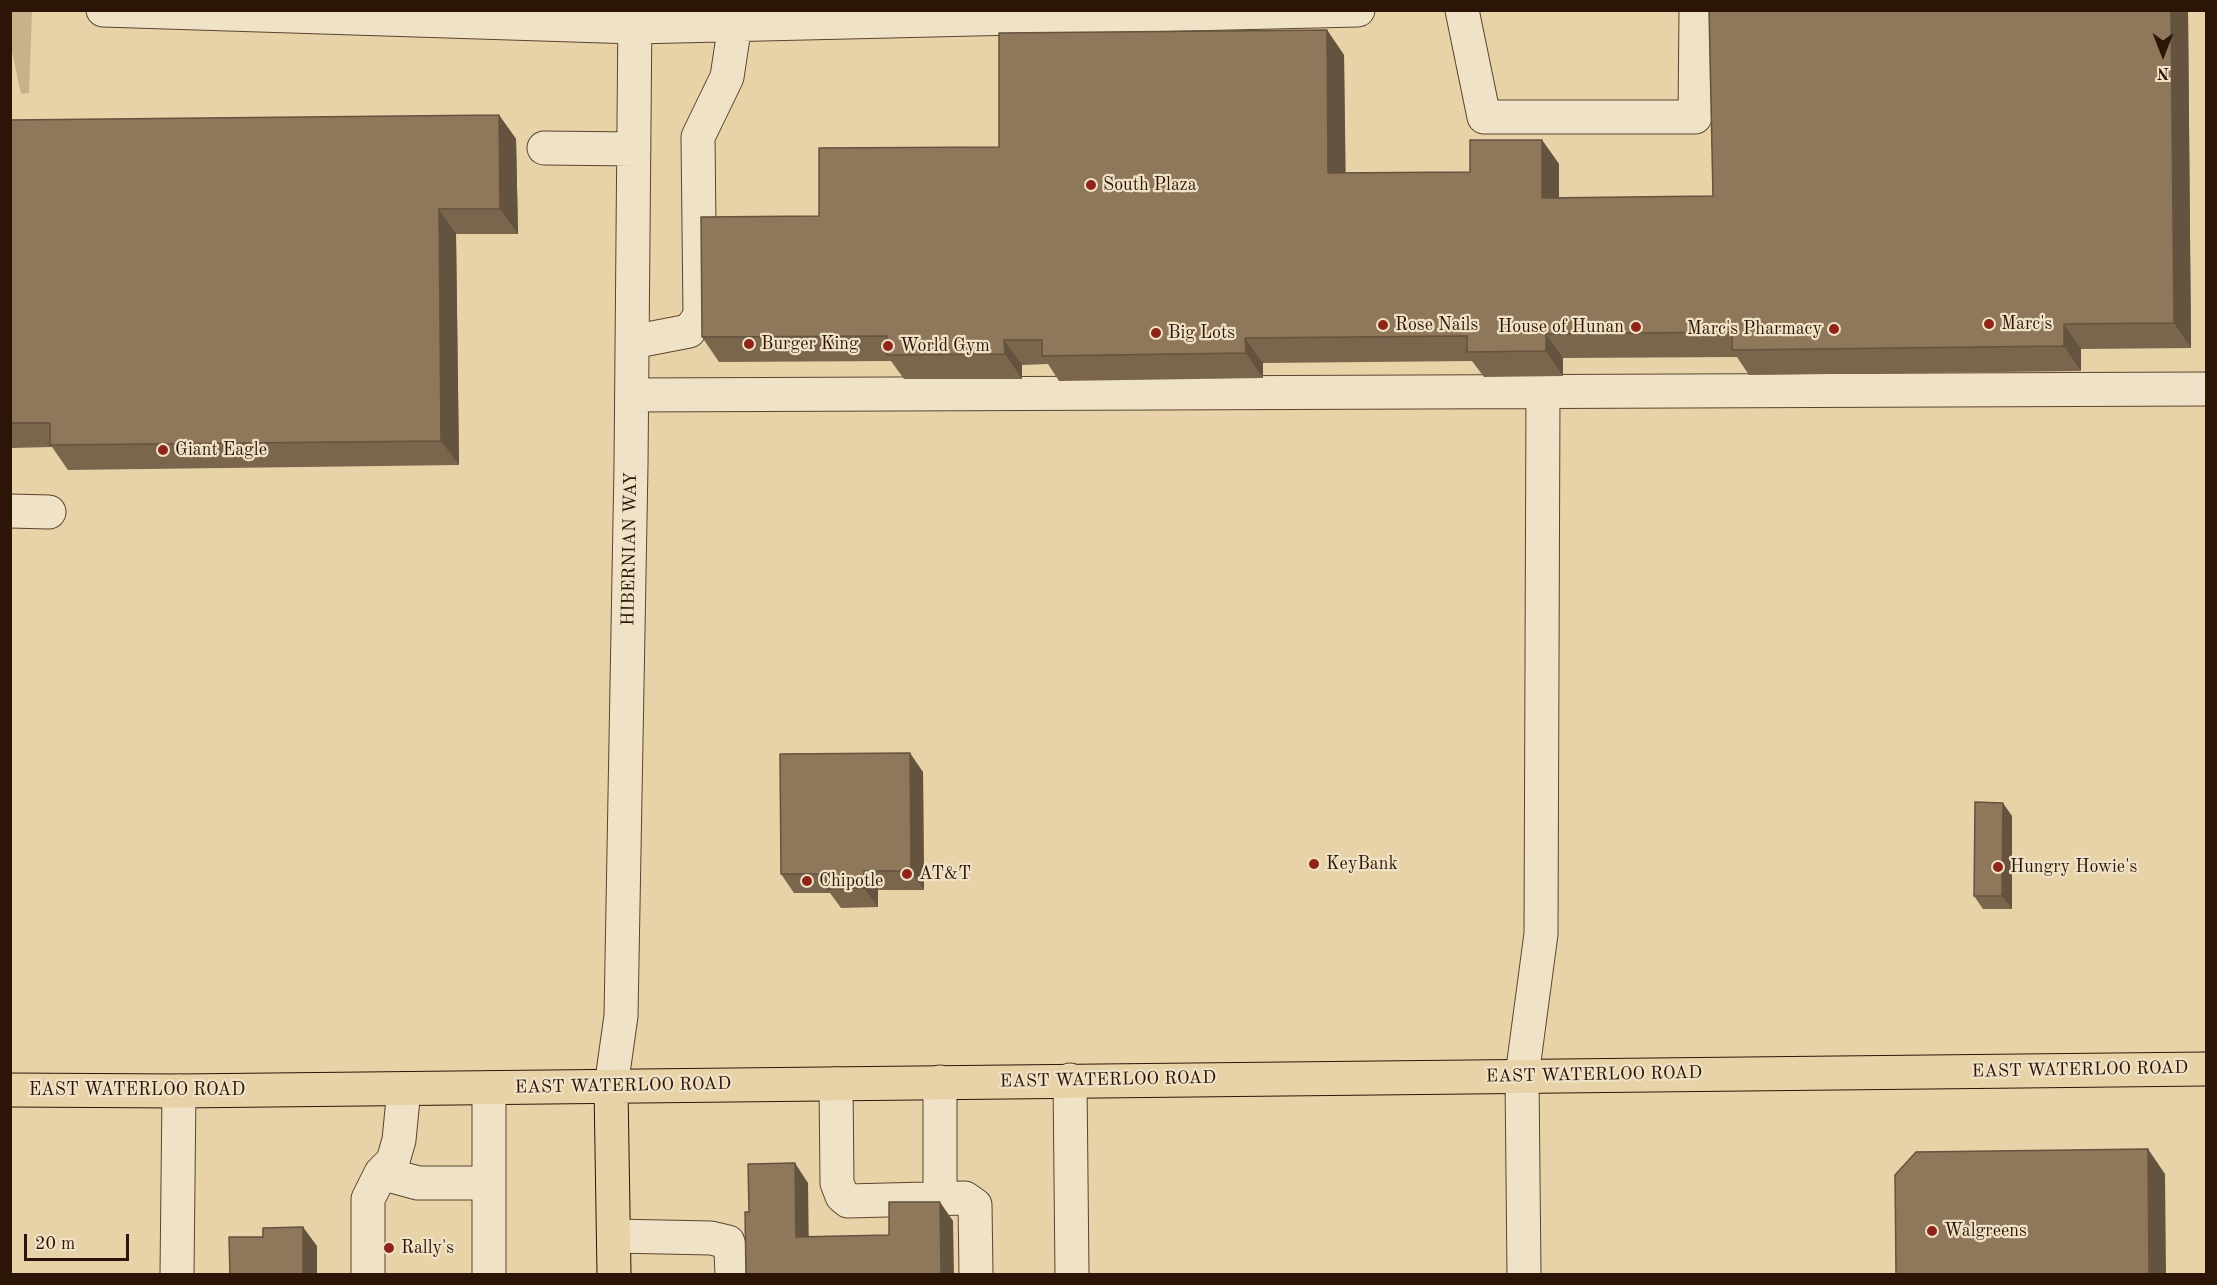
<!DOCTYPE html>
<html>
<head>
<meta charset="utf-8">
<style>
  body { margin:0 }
  #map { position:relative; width:2217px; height:1285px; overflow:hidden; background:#e8d2a7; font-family:"Old Standard TT",serif }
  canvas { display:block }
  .frame { position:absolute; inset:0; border:12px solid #2c1407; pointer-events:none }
  .north { position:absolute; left:2133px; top:24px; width:60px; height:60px; -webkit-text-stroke:4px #f0e2c6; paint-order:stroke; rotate:180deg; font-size:16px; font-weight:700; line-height:24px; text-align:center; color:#2c1407 }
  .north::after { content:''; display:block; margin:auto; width:21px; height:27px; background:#2c1407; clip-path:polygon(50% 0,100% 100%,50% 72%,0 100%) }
  .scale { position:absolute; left:24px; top:1234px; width:105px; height:27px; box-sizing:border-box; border:3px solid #2c1407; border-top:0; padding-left:8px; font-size:18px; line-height:21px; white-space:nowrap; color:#2c1407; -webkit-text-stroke:4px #f0e2c6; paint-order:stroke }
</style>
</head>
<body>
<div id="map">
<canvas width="2217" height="1285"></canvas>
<div class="frame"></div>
<div class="north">N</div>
<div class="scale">20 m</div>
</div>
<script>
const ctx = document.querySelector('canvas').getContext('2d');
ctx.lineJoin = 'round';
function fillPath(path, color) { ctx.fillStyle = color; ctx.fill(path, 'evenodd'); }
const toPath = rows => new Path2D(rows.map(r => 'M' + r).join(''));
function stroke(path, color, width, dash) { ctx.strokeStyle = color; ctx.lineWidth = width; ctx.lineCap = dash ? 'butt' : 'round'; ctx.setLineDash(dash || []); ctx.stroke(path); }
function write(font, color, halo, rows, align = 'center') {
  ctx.font = font + ' "Old Standard TT",serif'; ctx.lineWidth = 4.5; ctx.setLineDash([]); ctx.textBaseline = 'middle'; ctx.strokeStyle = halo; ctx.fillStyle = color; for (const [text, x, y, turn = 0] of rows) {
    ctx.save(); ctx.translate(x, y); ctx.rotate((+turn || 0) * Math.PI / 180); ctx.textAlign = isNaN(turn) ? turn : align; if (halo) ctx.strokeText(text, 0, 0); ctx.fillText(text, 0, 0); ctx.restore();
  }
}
fillPath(toPath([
  [10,11,32,11,29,93,21,94,11,47]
]), '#c8b28c');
const minor = toPath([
  [103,10,635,27,1358,10],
  [1462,10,1484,117,1695,117,1696,10],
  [544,148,634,149],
  [632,342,689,331,700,316,698,137,727,77,735,24],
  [632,395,2206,389],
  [10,511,49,512],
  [1070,1080,1072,1274],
  [836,1084,837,1183,842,1196,848,1201,965,1198,975,1205,976,1274],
  [611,1087,621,1016,631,465,635,10],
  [489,1088,489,1274],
  [381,1173,418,1183,489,1183],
  [940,1199,940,1082],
  [614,1236,711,1238,728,1242,731,1253,732,1274],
  [177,1274,179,1091],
  [368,1274,368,1199,381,1173,393,1161,399,1140,404,1089],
  [1524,1274,1522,1076,1541,934,1543,392]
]);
const major = toPath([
  [611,1087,614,1274],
  [10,1090,179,1091,2206,1069]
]);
stroke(minor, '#5b442f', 35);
stroke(major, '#2c1407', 35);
stroke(minor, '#f0e2c6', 33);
stroke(major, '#e8d2a7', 33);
fillPath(toPath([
  [1709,10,2188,10,2191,348,2081,349,2081,371,1749,375,1737,357,1563,358,1563,376,1484,377,1472,361,1263,363,1263,378,1059,381,1048,364,1022,365,1022,379,904,379,891,361,719,362,702,337,819,216,999,147,1327,30,1344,55,1345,173,1470,172,1542,140,1559,164,1559,198,1713,196],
  [499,115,516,139,518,234,456,234,459,465,68,470,52,447,10,448,10,120],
  [923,772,924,890,878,890,878,907,841,908,830,893,794,893,781,874],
  [2012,816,2012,909,1983,909,1974,896]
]), '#7a664d');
fillPath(toPath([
  [2171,10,2188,10,2191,348,2174,323],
  [1327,30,1344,55,1346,198,1328,173],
  [499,115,516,139,518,234,500,209],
  [1542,140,1559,164,1559,223,1542,198],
  [439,209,456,234,459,465,441,441],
  [2064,324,2081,349,2081,371,2064,346],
  [1546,334,1563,358,1563,376,1546,351],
  [1245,338,1263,363,1263,378,1246,353],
  [1004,340,1022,365,1022,379,1005,354],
  [910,753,923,772,924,890,911,871],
  [2003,803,2012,816,2012,909,2002,896],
  [864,871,878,890,878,907,864,888],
  [2148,1149,2165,1174,2166,1275,2151,1275,2149,1272],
  [795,1163,808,1183,809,1256,796,1237],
  [940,1202,953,1221,954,1275,941,1275],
  [303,1227,317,1246,317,1275,303,1275]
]), '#63533f');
const building = toPath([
  [1709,10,2171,10,2174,323,2064,324,2064,346,1732,350,1732,332,1546,334,1546,351,1467,352,1467,336,1245,338,1246,353,1042,356,1042,340,1004,340,1005,354,887,355,887,336,702,337,701,217,819,216,819,148,999,147,999,33,1327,30,1328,173,1470,172,1470,140,1542,140,1542,198,1713,196,1709,10],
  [499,115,500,209,439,209,441,441,50,445,50,423,10,423,10,120,499,115],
  [910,753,911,871,864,871,864,888,827,889,827,874,781,874,780,754,910,753],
  [1975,802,2003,803,2002,896,1974,896,1975,802],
  [2148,1149,2149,1272,2146,1275,1896,1275,1895,1175,1916,1152,2148,1149],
  [795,1163,796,1237,889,1235,889,1202,940,1202,941,1275,746,1275,745,1212,749,1212,748,1164,795,1163],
  [303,1227,303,1275,230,1275,229,1237,263,1237,263,1228,303,1227]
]);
fillPath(building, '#8e775a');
stroke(building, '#63533f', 1.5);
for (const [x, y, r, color] of [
  [1091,185,6,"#8f2418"],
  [1989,324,6,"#8f2418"],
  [1383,325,6,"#8f2418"],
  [1636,327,6,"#8f2418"],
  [1834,329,6,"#8f2418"],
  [1156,333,6,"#8f2418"],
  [749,344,6,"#8f2418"],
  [888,346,6,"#8f2418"],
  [163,450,6,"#8f2418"],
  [1314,864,6,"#8f2418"],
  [1998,867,6,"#8f2418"],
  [907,874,6,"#8f2418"],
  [807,881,6,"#8f2418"],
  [1932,1231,6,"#8f2418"],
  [389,1248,6,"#8f2418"]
]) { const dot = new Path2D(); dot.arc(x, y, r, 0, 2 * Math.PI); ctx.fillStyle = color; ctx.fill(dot); stroke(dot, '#f0e2c6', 2); }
write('18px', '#2c1407', '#f0e2c6', [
  ["South Plaza",1103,185],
  ["Marc's",2001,324],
  ["Rose Nails",1395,325],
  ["House of Hunan",1624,327,"right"],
  ["Marc's Pharmacy",1822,329,"right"],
  ["Big Lots",1168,333],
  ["Burger King",761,344],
  ["World Gym",900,346],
  ["Giant Eagle",175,450],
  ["KeyBank",1326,864],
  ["Hungry Howie's",2010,867],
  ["AT&T",919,874],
  ["Chipotle",819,881],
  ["Walgreens",1944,1231],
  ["Rally's",401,1248]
], 'left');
write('18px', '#2c1407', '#f0e2c6', [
  ["HIBERNIAN WAY",630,549,-89],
  ["EAST WATERLOO ROAD",2080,1070,-1],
  ["EAST WATERLOO ROAD",1594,1075,-1],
  ["EAST WATERLOO ROAD",1108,1080,-1],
  ["EAST WATERLOO ROAD",623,1086,-1],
  ["EAST WATERLOO ROAD",137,1090]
]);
</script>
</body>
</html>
